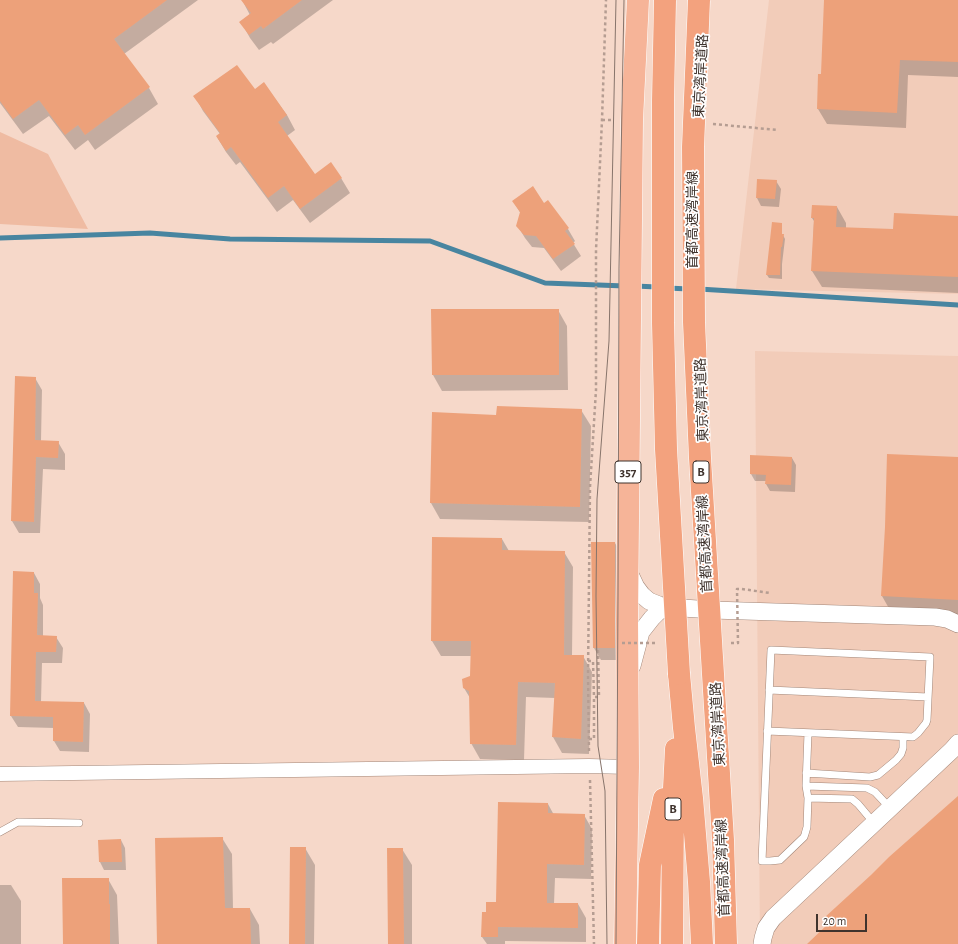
<!DOCTYPE html>
<html>
<head>
<meta charset="utf-8">
<style>
  body { margin:0 }
  #map { position:relative; width:958px; height:944px; overflow:hidden; background:#f6d8c9; font-family:"Alegreya Sans",sans-serif }
  canvas { display:block }
  .scale { position:absolute; left:816px; top:914px; width:51px; height:18px; box-sizing:border-box; border:2px solid #3f332d; border-top:0; padding-left:5px; font-size:12px; line-height:14px; white-space:nowrap; color:#3f332d; -webkit-text-stroke:3px #fff; paint-order:stroke }
</style>
</head>
<body>
<div id="map">
<canvas width="958" height="944"></canvas>
<div class="scale">20 m</div>
</div>
<script>
const ctx = document.querySelector('canvas').getContext('2d');
ctx.lineJoin = 'round';
function fillPath(path, color) { ctx.fillStyle = color; ctx.fill(path, 'evenodd'); }
const toPath = rows => new Path2D(rows.map(r => 'M' + r).join(''));
function stroke(path, color, width, dash) { ctx.strokeStyle = color; ctx.lineWidth = width; ctx.lineCap = dash ? 'butt' : 'round'; ctx.setLineDash(dash || []); ctx.stroke(path); }
function write(font, color, halo, rows, align = 'center') {
  ctx.font = font + ' "Alegreya Sans","Noto Sans JP",sans-serif'; ctx.lineWidth = 3.5; ctx.setLineDash([]); ctx.textBaseline = 'middle'; ctx.strokeStyle = halo; ctx.fillStyle = color; for (const [text, x, y, turn = 0] of rows) {
    ctx.save(); ctx.translate(x, y); ctx.rotate((+turn || 0) * Math.PI / 180); ctx.textAlign = isNaN(turn) ? turn : align; if (halo) ctx.strokeText(text, 0, 0); ctx.fillText(text, 0, 0); ctx.restore();
  }
}
fillPath(toPath([
  [769,0,958,0,958,294,736,289],
  [755,351,958,356,958,944,760,944]
]), '#f2ccb9');
fillPath(toPath([
  [0,132,48,154,88,229,0,224]
]), '#efbba2');
fillPath(toPath([
  [0,0,198,0,124,54,149,88,158,104,95,150,88,140,75,150,49,116,23,134,0,103],
  [242,0,333,0,273,44,271,42,259,50,250,38,241,22,250,15],
  [825,0,958,0,958,77,908,75,906,128,827,124,818,109,822,75],
  [264,84,287,115,295,130,287,136,315,175,341,178,350,193,310,223,293,200,277,212,240,162,236,165,226,152,217,137,220,134,203,111,195,96,255,91],
  [776,181,781,189,779,207,761,206,757,198],
  [513,201,544,204,548,202,568,229,575,241,573,243,581,256,561,271,544,248,532,247,525,238,517,225,521,214],
  [837,207,846,223,846,228,894,230,958,217,958,293,822,287,812,271,814,221,812,218],
  [783,235,785,239,782,264,782,279,769,278,767,275],
  [558,310,567,326,568,390,442,391,433,375],
  [35,378,42,390,41,441,58,442,65,454,65,470,43,469,40,533,19,533,12,521],
  [581,410,591,426,589,522,440,519,431,503,497,416],
  [751,456,792,458,796,465,795,492,770,491,766,484,766,481,755,481,751,474],
  [958,458,958,615,891,612,882,596],
  [502,539,509,551,564,552,573,567,572,656,583,656,592,672,589,754,562,753,553,737,555,698,526,697,524,760,480,759,471,743,470,698,464,688,471,677,472,656,441,656,432,641],
  [615,543,622,555,621,660,601,660,594,648],
  [14,572,34,573,40,584,40,598,43,605,43,637,56,637,63,648,62,663,42,663,41,702,84,703,90,714,89,752,60,751,54,741,54,728,18,727,11,716],
  [548,804,554,815,584,815,592,829,591,879,555,878,554,904,578,904,586,918,586,942,505,941,505,944,487,944,482,937,487,913,497,903],
  [222,838,232,854,233,909,250,909,259,925,260,944,158,944],
  [121,840,125,848,126,870,104,870,100,862,99,841],
  [305,848,315,865,314,944,290,944],
  [402,849,412,865,412,944,389,944],
  [108,879,117,895,119,944,64,944],
  [0,885,11,885,21,901,21,944,0,944]
]), '#0003');
stroke(toPath([
  [0,238,150,233,230,239,430,241,545,283,625,286],
  [635,286,657,287],
  [667,288,689,289],
  [699,289,958,305]
]), '#4885a0', 5);
fillPath(toPath([
  [0,0,167,0,114,39,150,87,85,135,78,125,65,135,39,100,13,119,0,101],
  [241,0,302,0,263,29,261,26,249,35,239,22,251,13],
  [824,0,958,0,958,62,900,60,897,113,817,109,818,74,821,74],
  [237,65,255,89,264,82,287,115,278,122,315,174,331,162,342,178,300,209,284,186,268,198,231,147,226,151,216,136,220,133,193,96],
  [757,179,777,180,775,199,756,198],
  [533,186,544,203,548,200,569,228,565,231,575,244,553,259,536,236,524,235,516,226,520,212,512,201],
  [812,205,837,206,836,227,893,229,894,213,958,216,958,277,811,271,814,218,811,218],
  [772,222,782,223,782,234,784,234,782,247,781,247,780,275,766,275],
  [431,309,559,309,559,375,432,375],
  [15,376,36,377,35,440,59,441,58,458,36,457,34,522,11,521],
  [497,406,582,409,580,507,430,503,432,412,496,415],
  [887,454,958,457,958,600,881,596,885,527],
  [750,455,792,457,791,485,765,484,766,475,750,474],
  [432,537,502,538,502,550,565,551,564,655,584,655,581,739,552,737,555,683,518,682,516,745,470,744,469,691,463,688,462,679,470,676,471,641,431,641],
  [591,542,615,542,615,648,593,648],
  [13,571,34,572,34,593,38,593,37,635,57,636,56,652,36,652,35,701,84,702,83,742,53,741,53,717,10,716],
  [958,796,958,944,807,944,828,924,824,918,871,875,889,857],
  [498,802,548,803,548,813,585,814,584,865,547,864,547,903,578,903,578,928,498,927,498,937,481,937,482,912,486,912,486,902,496,902],
  [223,837,225,908,250,908,251,944,157,944,155,838],
  [121,839,122,862,99,862,98,840],
  [290,847,306,847,305,944,289,944],
  [387,848,403,848,404,944,388,944],
  [62,878,109,878,109,904,110,904,110,944,63,944]
]), '#eda17a');
const service = toPath([
  [769,690,928,697],
  [767,731,913,737,918,733,926,723,927,720,930,657,771,650,762,861,770,861,780,860,804,837,805,834,807,827,808,798,806,786,808,733],
  [806,773,870,777,878,775,896,760,901,754,903,748,903,737],
  [806,786,867,788,875,792,890,808],
  [808,798,852,799,858,804,874,823],
  [0,832,18,822,79,823]
]);
const minor = toPath([
  [0,774,589,766,628,767]
]);
const tertiary = toPath([
  [628,570,636,587,642,595,649,601,659,605,668,607,712,610,935,617,947,619,958,624],
  [632,666,641,632,652,618,658,612,668,607],
  [762,944,763,938,766,928,773,918,952,750,958,743]
]);
const trunk = toPath([
  [625,944,628,767,627,619,632,120,638,0]
]);
const motorway = toPath([
  [679,674,684,728,692,798,699,882,702,944],
  [648,944,650,865,664,799],
  [672,944,673,808,676,749]
]);
stroke(service, '#a28678', 8);
stroke(minor, '#a28678', 15);
stroke(tertiary, '#a28678', 18);
stroke(trunk, '#fff', 23);
stroke(motorway, '#fff', 23);
stroke(toPath([
  [602,120,614,120],
  [713,124,778,130],
  [742,589,770,593],
  [588,661,593,661,594,697,599,697,598,648],
  [589,739,594,739,594,697],
  [589,751,588,675,590,487,596,390,596,250,602,120,606,0],
  [590,780,594,944]
]), '#b59d92', 2.5, [3, 3]);
stroke(service, '#fff', 7);
stroke(minor, '#fff', 14);
stroke(tertiary, '#fff', 17);
stroke(trunk, '#f6b498', 22);
stroke(motorway, '#f3a27e', 22);
stroke(toPath([
  [607,944,605,791,598,746,596,596,597,499,609,341,616,0],
  [616,944,618,596,619,268,624,0]
]), '#87746b', 1);
const motorwayBridge = toPath([
  [665,0,663,101,663,323,666,449,679,674],
  [699,0,693,147,694,322,700,458,723,840,726,944]
]);
stroke(motorwayBridge, '#fff', 23, []);
stroke(toPath([
  [622,643,658,643],
  [731,643,738,643,737,589,742,589]
]), '#b59d92', 2.5, [3, 3]);
stroke(motorwayBridge, '#f3a27e', 22);
for (const [x, y, w] of [
  [628,472,26],
  [701,472,16],
  [673,809,16]
]) { const box = new Path2D(); box.roundRect(x - w / 2, y - 11, w, 22, 3); ctx.fillStyle = '#fff'; ctx.fill(box); stroke(box, '#3f332d', 1); }
write('bold 13px', '#3f332d', null, [
  ["357",628,472],
  ["B",701,472],
  ["B",673,809]
]);
write('14px', '#3f332d', '#fff', [
  ["東京湾岸道路",701,76,-87],
  ["首都高速湾岸線",693,220,-90],
  ["東京湾岸道路",702,400,-92],
  ["首都高速湾岸線",705,544,-93],
  ["東京湾岸道路",718,724,-93],
  ["首都高速湾岸線",723,868,-92]
]);
</script>
</body>
</html>
